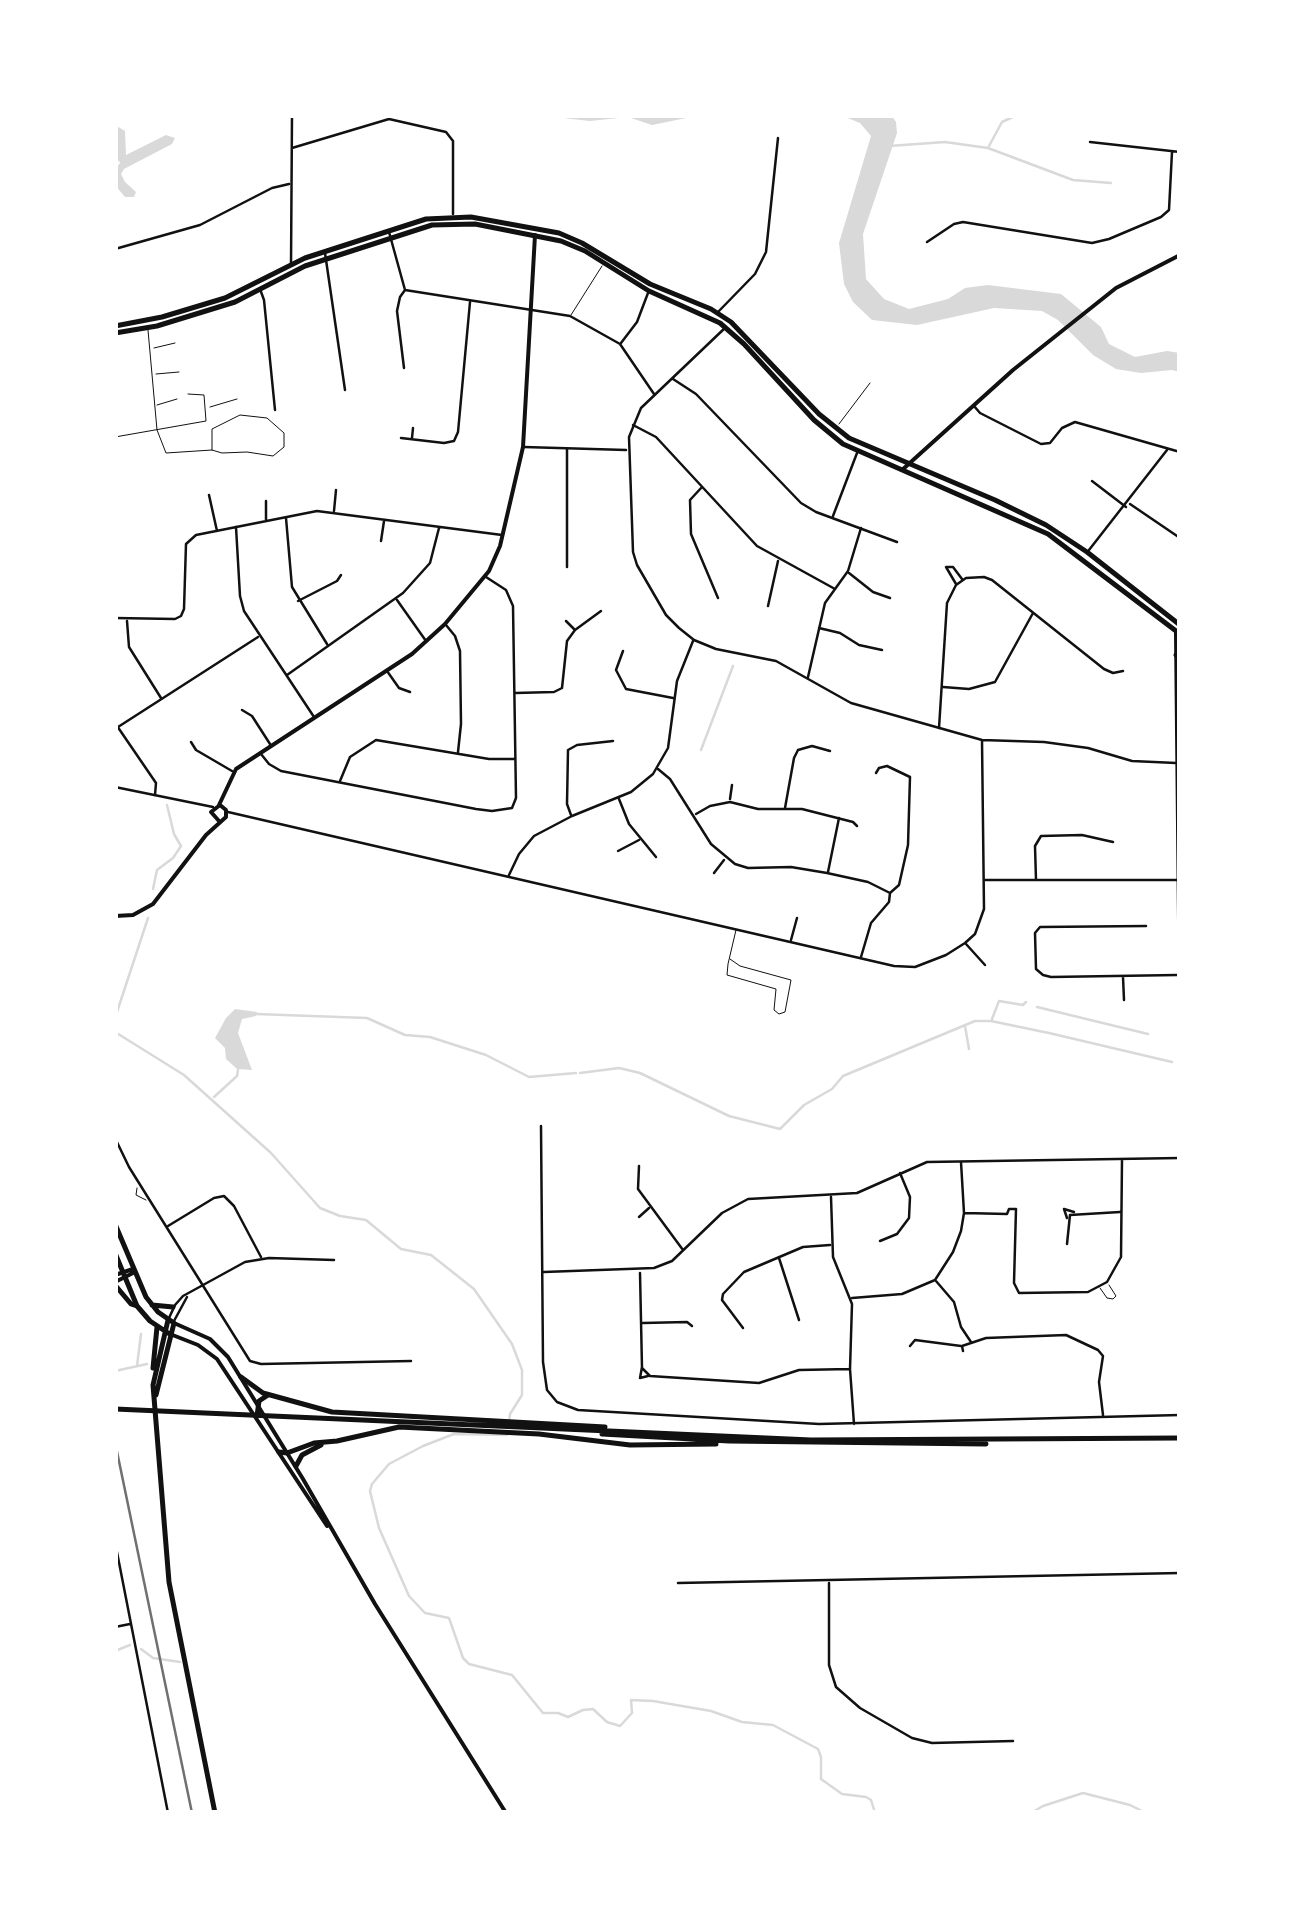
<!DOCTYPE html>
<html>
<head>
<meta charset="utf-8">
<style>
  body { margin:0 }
  #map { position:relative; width:1295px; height:1928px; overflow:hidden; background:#fff; font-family:"Space Grotesk",sans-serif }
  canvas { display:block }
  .frame { position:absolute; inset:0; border:118px solid #fff; pointer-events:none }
</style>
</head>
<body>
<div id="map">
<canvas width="1295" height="1928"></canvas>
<div class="frame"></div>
</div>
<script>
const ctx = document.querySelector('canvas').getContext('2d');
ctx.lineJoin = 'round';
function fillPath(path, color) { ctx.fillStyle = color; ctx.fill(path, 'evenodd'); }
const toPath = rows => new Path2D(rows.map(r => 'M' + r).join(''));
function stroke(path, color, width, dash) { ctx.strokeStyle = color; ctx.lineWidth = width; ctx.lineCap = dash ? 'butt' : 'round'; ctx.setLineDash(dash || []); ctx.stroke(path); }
fillPath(toPath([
  [537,115,691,115,691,117,652,125,628,117,590,121],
  [840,115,891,115,896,122,897,133,863,234,866,279,884,299,909,309,948,299,965,288,988,285,1061,294,1101,327,1109,344,1135,357,1167,351,1180,353,1180,372,1172,370,1141,373,1116,369,1093,355,1058,320,1042,311,994,308,917,325,872,320,853,302,844,284,839,243,871,136,860,123],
  [115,125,125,131,126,155,166,135,175,138,172,144,124,169,121,174,125,182,136,192,134,197,125,197,115,185,115,164,119,165,120,162,115,159],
  [235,1009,257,1012,256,1016,242,1019,238,1033,252,1070,237,1069,226,1059,225,1048,215,1038,226,1018]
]), '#d9d9d9');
stroke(toPath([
  [889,146,945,142,988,148,1073,180,1111,183],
  [989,146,1002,122,1017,115],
  [701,750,733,666],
  [153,889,157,870,173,858,181,846,174,834,167,805],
  [1037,1007,1148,1034],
  [256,1014,367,1018,405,1035,430,1037,486,1055,529,1077,576,1073],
  [115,1018,148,918],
  [992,1019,999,1001,1023,1005,1026,1002],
  [965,1026,969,1049],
  [115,1032,184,1075,271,1153,320,1208,340,1216,366,1220,401,1249,431,1255,474,1289,512,1344,522,1370,522,1395,510,1414,509,1422],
  [580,1073,619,1068,640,1073,729,1116,780,1129,804,1105,832,1089,843,1076,975,1021,991,1021,1049,1033,1172,1062],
  [214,1097,237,1076,238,1070],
  [137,1366,141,1334],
  [115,1371,147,1364],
  [507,1435,454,1434,423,1446,389,1464,372,1484,370,1491,379,1528,409,1596,425,1613,449,1618,463,1658,469,1664,512,1675,543,1713,558,1713,568,1717,583,1710,593,1709,607,1722,620,1726,632,1713,631,1700,653,1701,711,1711,742,1722,773,1725,818,1749,821,1757,821,1779,842,1794,866,1797,871,1800,875,1813],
  [141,1649,153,1658,180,1662],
  [115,1651,130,1645],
  [1031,1813,1043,1806,1083,1793,1130,1805,1146,1813]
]), '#d9d9d9', 2.5);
stroke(toPath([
  [571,315,602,266],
  [148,330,157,430,166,453,212,450,222,453,247,452,273,456,284,447,284,433,267,418,240,415,212,429,212,450],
  [154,348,175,343],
  [156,374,179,372],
  [157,405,177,399],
  [210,407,237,399],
  [839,424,870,383],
  [115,437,206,421,204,395,188,394],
  [730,959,740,966,791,980,785,1012,779,1014,774,1010,776,989,727,975,728,964,736,930],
  [137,1188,136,1195,146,1200],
  [1100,1288,1107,1298,1113,1299,1116,1296,1109,1285]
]), '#111', 1);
stroke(toPath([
  [1090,142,1180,152],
  [292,148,389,119,446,132,453,141,453,214],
  [389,232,405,290,400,297,397,311,404,368],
  [927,242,954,224,963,222,1092,243,1109,239,1161,217,1169,210,1172,152],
  [115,249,200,225,272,188,289,184],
  [325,253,345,390],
  [291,265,292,115],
  [260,289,264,300,275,410],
  [405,290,570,316,620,344,654,394],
  [718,312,755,274,766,252,778,138],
  [621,343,637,322,648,293],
  [673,379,696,394,801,503,816,512,897,542],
  [974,406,980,413,1041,444,1050,443,1062,428,1075,422,1180,452],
  [633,425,656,437,757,546,835,589],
  [401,438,444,443,454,441,458,432,470,302],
  [412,438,413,428],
  [1092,481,1126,507],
  [702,487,690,500,691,534,718,598],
  [209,495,217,531],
  [266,501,266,520],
  [1130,504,1180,538],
  [334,511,336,490],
  [833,516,857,453],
  [286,518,292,587,327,644],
  [236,527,240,596,244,611,314,717],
  [381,541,384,521],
  [1089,550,1167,450],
  [567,567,567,449],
  [849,573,873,592,890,598],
  [956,584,946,567,953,567,962,579],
  [397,600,426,641],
  [298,601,337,581,341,575],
  [768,606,778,561],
  [115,618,175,619,181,616,184,609,186,544,196,535,317,511,502,535],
  [127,621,129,647,161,698],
  [566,621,574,629],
  [446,625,455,636,460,651,461,724,458,752],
  [819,628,840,633,859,645,882,650],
  [623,651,616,670,626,689,673,698],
  [387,671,399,688,410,692],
  [287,675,403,593,430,563,439,528],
  [808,677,825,603,848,571,861,528],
  [943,687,969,689,995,682,1033,613],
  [515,693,554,692,562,688,567,641,575,630,601,611],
  [242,710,252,716,270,744],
  [115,723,156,783,155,795],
  [118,727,258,637],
  [939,728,947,603,956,585,966,578,984,577,992,580,1104,669,1113,673,1123,671],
  [191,742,196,750,232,771],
  [261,754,269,764,281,771,476,809,492,811,512,808,516,798,513,606,506,590,486,577],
  [658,769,670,779,711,844,735,864,748,868,791,867,827,873,868,882,890,893],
  [340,781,350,757,376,740,489,759,514,759],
  [619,799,629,824,656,857],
  [730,799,732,785],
  [785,808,794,758,798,750,812,746,830,751],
  [696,814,710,806,730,802,758,809,802,809,853,822,857,826],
  [571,815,567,804,568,750,577,745,613,741],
  [618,851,639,840],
  [828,872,839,818],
  [714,873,724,860],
  [509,875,519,854,534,836,572,816,631,792,653,774,668,748,677,681,693,641],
  [985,880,1177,880],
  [1036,880,1035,846,1041,836,1082,835,1113,842],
  [1146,926,1040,927,1035,933,1036,969,1043,975,1051,977,1177,975],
  [791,940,797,918],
  [966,944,985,965],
  [861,957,871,923,889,902,890,893,899,885,908,845,910,777,887,766,879,768,876,773],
  [1123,977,1124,1000],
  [541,1126,543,1362,547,1390,557,1402,578,1410,819,1424,1180,1415],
  [115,1138,129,1167,250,1361,261,1364,411,1361],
  [639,1166,638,1189,683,1250],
  [831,1197,833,1257,852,1304,850,1369,854,1424],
  [964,1213,1007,1214,1009,1209,1016,1209,1014,1283,1019,1293,1088,1292,1107,1282,1121,1257,1122,1160],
  [639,1217,649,1208],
  [1067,1218,1064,1209,1074,1212],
  [168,1226,214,1198,224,1196,234,1206,261,1257],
  [880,1241,897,1234,909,1218,910,1197,900,1173],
  [1067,1244,1070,1215,1120,1212],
  [779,1258,799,1320],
  [544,1272,654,1268,672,1261,722,1213,748,1199,857,1193,927,1162,1180,1158],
  [640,1273,642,1368,650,1376,759,1383,799,1370,850,1369],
  [936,1281,954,1302,961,1327,971,1342],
  [852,1298,902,1294,935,1280,953,1252,961,1231,964,1213,961,1162],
  [169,1318,175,1305,183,1296,245,1262,269,1258,334,1260],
  [174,1321,187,1297],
  [643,1323,687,1322,692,1326],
  [743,1328,722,1300,723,1294,744,1272,803,1247,830,1245],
  [910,1346,915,1340,961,1346],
  [963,1351,962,1346,986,1338,1066,1335,1098,1350,1103,1356,1099,1382,1103,1415],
  [642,1367,640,1378,648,1376],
  [115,1542,168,1813],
  [678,1583,1180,1573],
  [829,1583,829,1665,836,1687,860,1708,912,1738,932,1743,1013,1741],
  [115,1627,130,1624]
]), '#111', 2.5);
stroke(toPath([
  [726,327,641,408,629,437,633,552,637,565,666,615,679,628,694,640,716,649,776,661,851,703,982,740,1044,742,1088,748,1132,761,1176,763],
  [524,447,626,450],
  [115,787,213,807],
  [228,812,894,966,915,967,946,955,965,943,975,934,984,909,982,740]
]), '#111', 2.5);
stroke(toPath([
  [902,470,1013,370,1116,288,1180,255],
  [1176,633,1180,1018],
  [219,805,236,769,412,654,445,624,489,571,500,546,523,447,535,235],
  [115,916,133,915,153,904,206,835,226,817,226,810,220,805,211,812,219,821],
  [115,1275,133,1269],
  [115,1282,135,1272],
  [174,1323,210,1339,228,1357,303,1479,375,1604,506,1813],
  [170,1334,198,1345,217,1359,327,1526]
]), '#111', 4);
stroke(toPath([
  [115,326,162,317,225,298,305,258,426,219,471,217,559,233,582,243,650,284,711,309,731,322,819,414,849,438,995,500,1046,525,1087,552,1180,625],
  [115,333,157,326,235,302,305,266,432,225,475,224,561,241,585,251,649,291,720,323,744,344,814,420,843,444,1048,534,1180,634],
  [1176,655,1180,651],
  [115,1224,146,1297,158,1312,174,1323,156,1395],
  [115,1253,137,1306,150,1321,168,1333],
  [115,1285,131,1304,137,1306],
  [152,1305,173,1307],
  [168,1320,153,1385,169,1582,215,1813],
  [153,1368,157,1327]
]), '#111', 5);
stroke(toPath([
  [241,1377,263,1393,332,1412,605,1427],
  [115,1409,811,1440,1180,1438],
  [257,1416,259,1401,268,1395],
  [602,1434,729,1441,986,1444],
  [279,1452,287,1453,314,1443,337,1441,399,1427,539,1434,630,1445,716,1444],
  [296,1466,302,1455,321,1445]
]), '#111', 5);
stroke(toPath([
  [115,1442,192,1813]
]), '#707070', 2.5);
</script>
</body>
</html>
